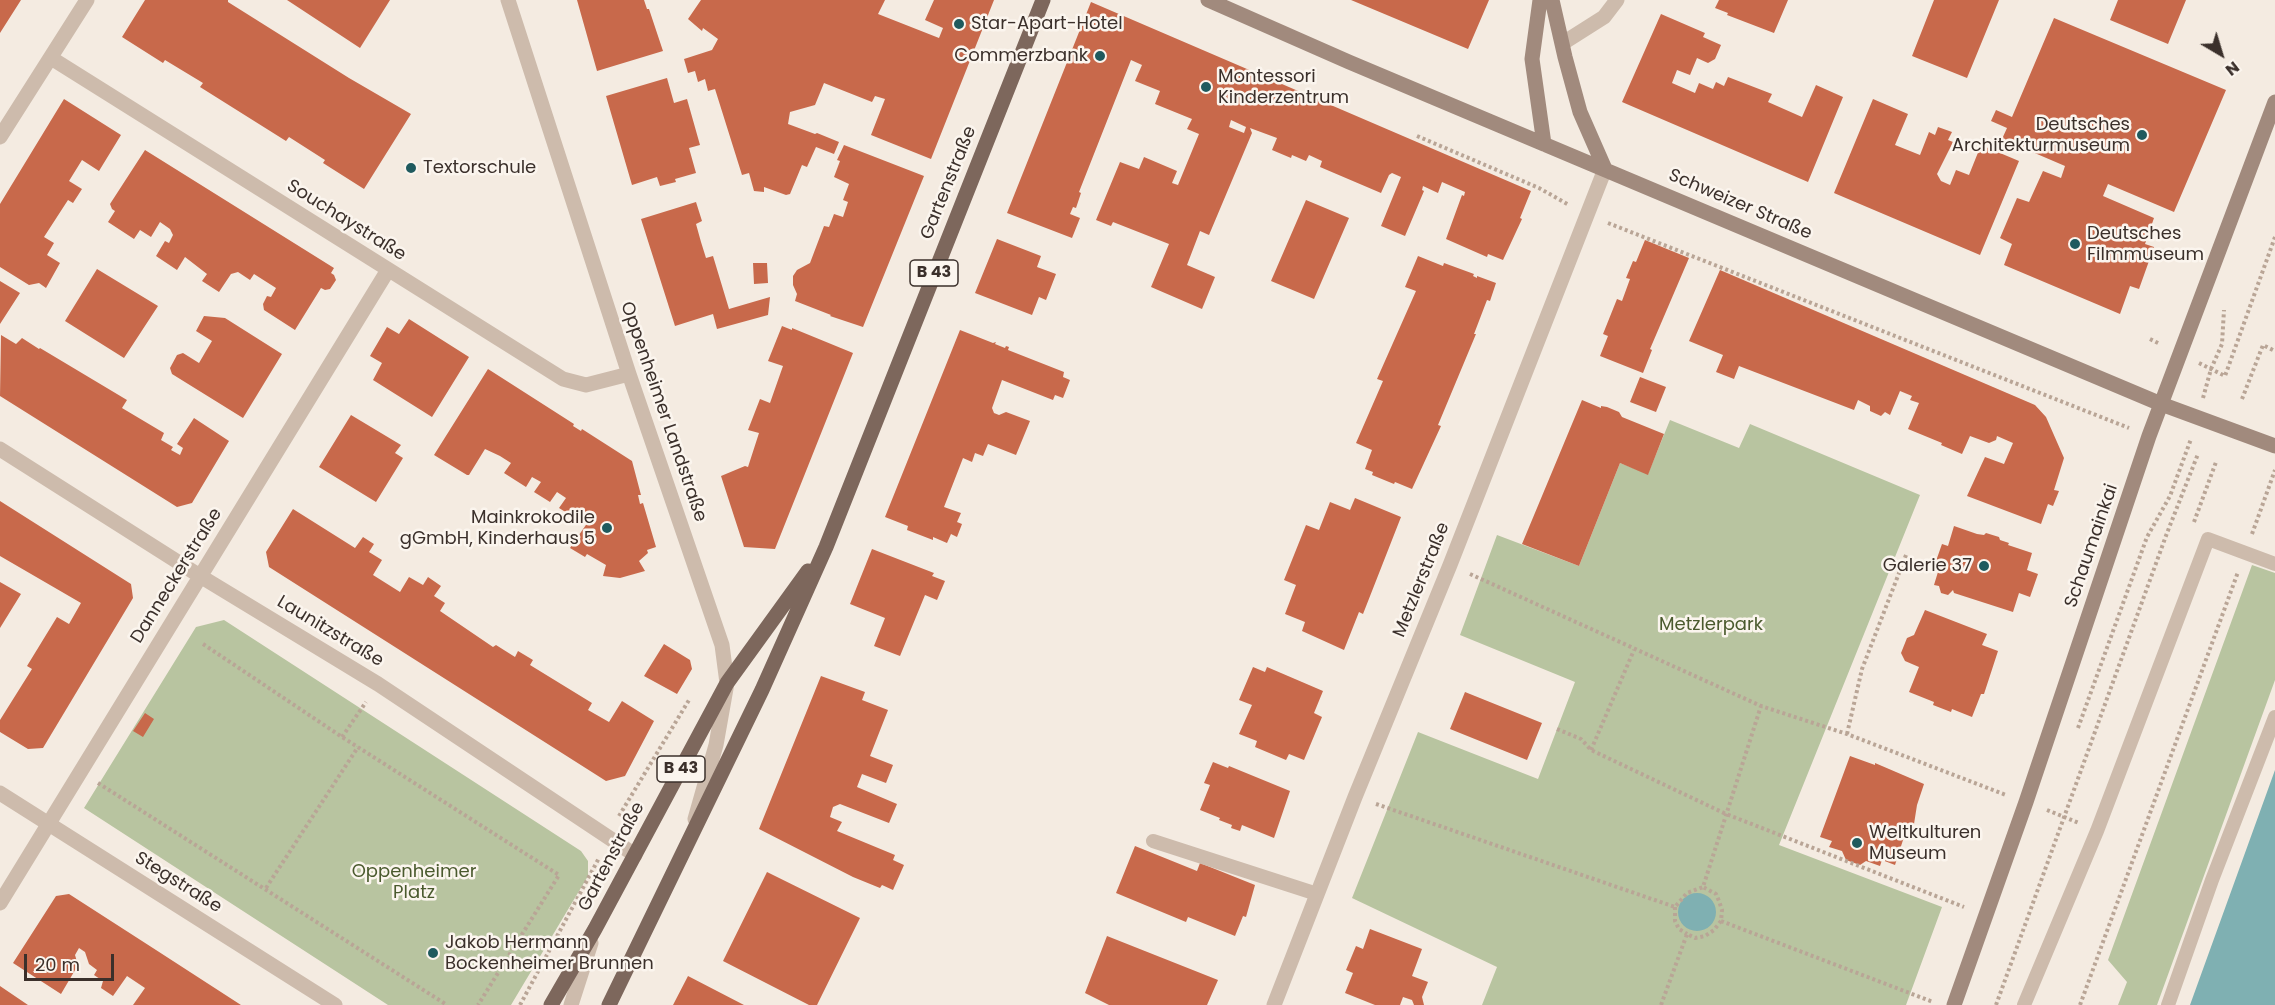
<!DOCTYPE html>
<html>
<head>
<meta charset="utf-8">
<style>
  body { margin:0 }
  #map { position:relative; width:2275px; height:1005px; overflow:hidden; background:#f4ebe1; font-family:Poppins,sans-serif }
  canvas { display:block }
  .north { position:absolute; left:2191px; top:24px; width:60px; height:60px; -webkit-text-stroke:4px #fbf5ee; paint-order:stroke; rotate:142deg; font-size:16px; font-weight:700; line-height:24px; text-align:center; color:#3b302b }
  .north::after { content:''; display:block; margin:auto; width:21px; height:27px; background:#3b302b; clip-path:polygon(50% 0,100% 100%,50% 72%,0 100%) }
  .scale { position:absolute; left:24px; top:954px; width:90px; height:27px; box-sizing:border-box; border:3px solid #3b302b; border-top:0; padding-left:8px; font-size:18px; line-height:21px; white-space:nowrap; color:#3b302b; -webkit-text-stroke:4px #fbf5ee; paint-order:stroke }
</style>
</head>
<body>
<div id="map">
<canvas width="2275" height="1005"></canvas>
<div class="north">N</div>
<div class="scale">20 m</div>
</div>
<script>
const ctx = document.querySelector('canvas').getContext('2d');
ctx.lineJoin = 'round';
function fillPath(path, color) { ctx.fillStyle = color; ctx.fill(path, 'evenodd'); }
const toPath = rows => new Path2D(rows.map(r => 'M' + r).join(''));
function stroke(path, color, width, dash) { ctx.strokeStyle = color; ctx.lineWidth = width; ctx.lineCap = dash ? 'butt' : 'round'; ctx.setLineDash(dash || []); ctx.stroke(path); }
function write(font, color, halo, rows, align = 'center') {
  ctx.font = font + ' Poppins,sans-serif'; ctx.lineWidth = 5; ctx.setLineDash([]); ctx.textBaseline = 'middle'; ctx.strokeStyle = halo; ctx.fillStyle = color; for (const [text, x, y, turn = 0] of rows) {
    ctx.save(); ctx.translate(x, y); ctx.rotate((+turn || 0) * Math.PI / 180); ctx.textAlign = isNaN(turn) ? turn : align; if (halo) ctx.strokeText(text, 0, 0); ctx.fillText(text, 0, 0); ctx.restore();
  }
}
fillPath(toPath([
  [1670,420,1739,448,1750,424,1920,495,1779,845,1942,907,1906,1005,1482,1005,1497,967,1352,898,1418,732,1538,779,1575,682,1460,635,1497,535,1579,566,1620,463,1648,474],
  [2252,565,2275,573,2275,680,2157,1005,2118,1005,2127,982,2108,960],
  [224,620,581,851,588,861,588,876,511,1005,388,1005,84,808,196,627]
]), '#b8c4a0');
fillPath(toPath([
  [2275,770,2275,1005,2190,1005],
  '1678 912a19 19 0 1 1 38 0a19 19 0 1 1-38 0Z'
]), '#7fb0b2');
fillPath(toPath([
  [0,0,21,0,0,33],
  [145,0,228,0,228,2,349,78,411,114,364,189,323,163,325,160,289,137,286,141,200,87,203,83,165,60,163,63,122,37],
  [287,0,390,0,360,48],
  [577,0,644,0,647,9,649,9,663,51,597,71],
  [701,0,885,0,878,14,939,38,943,28,925,20,934,0,994,0,931,159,871,135,885,99,875,96,872,102,824,83,815,105,790,112,788,124,815,134,817,133,839,142,834,154,816,147,807,167,802,165,790,194,786,195,764,187,764,192,754,191,749,173,742,175,715,89,708,91,705,79,698,82,695,71,688,73,684,59,712,50,718,39,703,28,702,31,688,19],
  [1351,0,1489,0,1468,49],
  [1719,0,1788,0,1774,33,1727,15,1728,13,1715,8],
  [1934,0,1999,0,1967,78,1912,56],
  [2118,0,2186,0,2168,44,2110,20],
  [1091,2,1531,191,1520,218,1522,219,1503,260,1488,254,1487,257,1446,239,1462,195,1464,196,1465,192,1442,182,1438,193,1423,186,1422,190,1424,191,1405,236,1381,226,1401,177,1392,173,1389,175,1381,193,1320,167,1322,161,1309,155,1306,161,1292,155,1291,158,1272,150,1277,138,1250,128,1252,133,1209,235,1200,231,1187,265,1215,277,1202,309,1151,287,1169,244,1113,222,1111,226,1096,220,1120,162,1139,169,1144,157,1177,171,1172,183,1178,185,1199,134,1187,129,1192,119,1155,104,1160,91,1135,81,1142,65,1131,60,1079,192,1081,193,1076,208,1073,207,1070,214,1080,218,1072,238,1007,213],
  [1231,120,1246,127,1244,133,1229,127],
  [1661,14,1705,33,1703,37,1721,45,1715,59,1708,63,1697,58,1690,75,1677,70,1672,83,1695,93,1699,83,1713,89,1716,82,1724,86,1728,77,1772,94,1768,102,1802,117,1816,85,1843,97,1808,182,1622,102],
  [2054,18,2226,90,2174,212,2108,184,2103,196,2154,218,2145,244,2154,247,2139,289,2130,286,2120,314,2004,265,2012,244,2000,238,2017,198,2029,202,2043,171,2061,178,2065,166,2002,139,2007,128,1991,121,1996,110,2012,117],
  [667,78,674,103,687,99,700,145,689,148,696,173,675,179,676,182,660,186,657,177,632,185,606,96],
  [64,99,121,135,99,171,82,160,69,181,82,189,73,203,68,200,44,237,54,243,47,255,60,263,46,288,39,283,29,285,0,267,0,204],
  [1873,99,1908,114,1895,145,1920,155,1929,132,1935,135,1938,127,1952,132,1948,140,1953,142,1937,174,1941,181,1950,185,1956,170,1969,175,1981,145,2019,161,1980,255,1834,193],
  [844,145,924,176,863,327,830,316,831,315,795,301,797,294,793,285,793,276,797,270,810,263,824,226,829,227,834,214,843,217,848,202,843,200,849,184,834,177,840,161,837,160],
  [145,150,334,268,331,273,334,275,336,280,330,289,325,290,321,288,295,330,264,310,263,304,267,296,271,297,276,288,254,274,250,280,238,272,231,274,219,292,202,281,207,274,185,257,177,270,156,256,165,241,169,243,173,235,170,229,160,222,151,237,140,230,134,239,108,222,115,211,112,209,110,204],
  [1306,200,1349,218,1314,299,1271,281],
  [696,202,702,221,696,224,701,242,706,258,713,256,729,309,770,297,768,315,717,329,713,314,675,326,641,219],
  [997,239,1041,256,1037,267,1056,274,1046,300,1039,297,1032,315,975,293],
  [1645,240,1689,258,1650,349,1652,350,1643,373,1600,356,1608,336,1603,334,1617,299,1622,301,1630,279,1626,278,1633,261,1636,262],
  [1418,256,1443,266,1444,263,1474,274,1473,276,1477,278,1477,276,1496,283,1490,301,1487,300,1474,334,1476,334,1438,425,1441,426,1412,489,1395,482,1394,484,1372,475,1373,472,1365,469,1372,450,1356,443,1383,381,1377,379,1416,291,1405,287],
  [753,263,767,263,768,283,754,284],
  [97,269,158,306,124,358,65,321],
  [1720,270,2035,405,2046,417,2064,458,2054,490,2059,491,2053,506,2048,504,2041,524,1967,496,1985,457,2004,464,2013,443,1997,436,1996,440,1989,443,1970,436,1962,454,1941,445,1942,443,1908,429,1919,403,1910,400,1912,396,1900,391,1890,415,1885,412,1881,416,1870,411,1870,406,1858,400,1854,410,1739,366,1734,379,1716,372,1723,355,1689,341],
  [0,281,20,293,0,324],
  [204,316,225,318,282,354,243,418,172,374,170,368,177,355,183,353,199,363,206,351,212,341,196,331],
  [409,319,469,357,432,417,373,380,382,363,370,356,387,327,399,334],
  [782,326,792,330,792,328,853,353,775,549,744,547,721,476,745,466,748,467,759,433,748,430,760,399,770,403,783,366,768,361],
  [960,330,993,343,996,342,995,344,1005,348,1006,346,1009,347,1008,350,1064,372,1063,377,1070,380,1063,398,1055,395,1053,400,1002,380,992,408,994,413,999,415,1006,412,1030,421,1016,455,988,444,983,456,975,453,972,462,963,458,944,507,961,513,957,522,962,524,957,537,951,534,947,543,933,537,933,540,907,530,908,526,885,517],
  [1,335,16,344,22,338,39,349,40,348,127,400,122,408,164,433,161,440,173,447,171,450,180,455,183,448,177,444,194,418,229,441,192,503,177,507,0,396],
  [488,369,574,424,573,426,581,431,582,429,632,461,641,495,638,495,640,504,643,503,656,547,647,550,648,553,639,561,645,571,620,578,603,576,606,565,587,554,585,557,570,548,590,519,576,510,572,516,559,508,566,498,557,492,550,502,534,492,541,482,532,477,526,487,504,473,511,463,500,456,485,449,469,475,467,475,434,455],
  [1640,377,1666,387,1656,412,1630,402],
  [1582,400,1601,408,1601,406,1607,407,1619,412,1622,417,1664,434,1648,475,1620,463,1579,566,1522,544],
  [351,415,401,445,395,453,403,458,376,502,319,467],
  [1355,498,1401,517,1363,614,1359,612,1344,650,1302,631,1305,622,1285,614,1296,585,1284,580,1306,525,1319,530,1330,502,1350,510],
  [0,501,131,584,133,598,43,748,28,749,0,732,0,720,32,669,27,666,57,617,69,624,81,603,0,556],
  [293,509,355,548,363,537,374,544,369,552,382,560,373,575,400,592,409,577,423,585,428,577,441,586,434,596,445,603,440,611,493,647,496,645,515,657,518,651,533,660,530,665,592,703,588,710,609,722,622,701,654,721,625,776,606,781,269,567,266,552],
  [1954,526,1977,534,1984,535,1986,533,1999,537,2000,540,2009,543,2008,545,2032,553,2027,570,2038,574,2030,597,2019,593,2013,612,1954,593,1953,590,1948,595,1941,593,1939,586,1934,585,1941,562,1936,561,1942,544,1948,546],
  [872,549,934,573,932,576,945,581,937,600,925,595,900,656,874,646,885,618,850,604],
  [0,582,21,594,0,628],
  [1925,610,1987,634,1982,645,1998,651,1984,694,1981,694,1972,717,1952,709,1951,712,1933,705,1934,702,1909,692,1919,667,1905,661,1901,653,1907,638,1914,635],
  [664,644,690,660,692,669,677,694,644,676],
  [1253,667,1265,672,1267,667,1323,691,1314,713,1322,717,1304,760,1289,754,1286,760,1255,747,1257,741,1239,734,1252,705,1239,700],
  [821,676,865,692,862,700,888,710,870,756,893,765,886,783,862,774,857,787,897,804,889,823,840,804,833,807,830,817,842,822,837,831,895,855,893,860,904,865,893,890,882,885,880,888,853,877,759,829],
  [1465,692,1542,723,1527,760,1450,729],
  [145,713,154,719,143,737,133,731],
  [1850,756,1875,765,1875,763,1924,784,1917,805,1914,824,1903,840,1895,865,1882,860,1880,866,1866,861,1860,865,1846,860,1842,851,1829,847,1832,841,1820,837],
  [1213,762,1228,768,1229,766,1290,791,1274,838,1242,825,1240,831,1231,828,1232,825,1219,820,1220,818,1200,810,1210,785,1204,783],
  [1135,846,1197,871,1200,863,1255,885,1246,917,1243,916,1235,936,1188,917,1186,922,1116,893],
  [767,872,860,918,817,1005,809,1005,723,961],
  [69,894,156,950,241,1005,133,1005,145,988,127,976,113,996,101,988,103,981,94,975,97,970,89,964,85,952,79,948,75,955,78,965,61,994,13,963,56,896],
  [1370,929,1422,949,1412,976,1428,982,1422,997,1424,1005,1414,1005,1412,1000,1403,997,1400,1005,1375,1005,1345,993,1353,973,1346,970,1356,946,1363,949],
  [1107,936,1218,980,1207,1005,1109,1005,1085,993],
  [688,976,744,1005,673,1005],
  [0,986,28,1005,0,1005]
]), '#c8694b');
stroke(toPath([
  [1417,136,1539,188,1569,205],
  [1608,223,2129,428],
  [2150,339,2160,344],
  [2199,363,2225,376,2275,237],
  [2203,398,2211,369,2222,344,2224,310],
  [2242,399,2263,345,2275,351],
  [2194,522,2216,462],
  [2252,534,2275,470],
  [1470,574,1761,706,1847,734,2006,795],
  [203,644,342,737,559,875,478,1005],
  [2078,728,2147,537,2170,496,2191,439],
  [1557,729,1581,739,1591,750,1726,814,1964,907],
  [1847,734,1862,669,1906,555],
  [342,737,366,702],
  [1591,750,1634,650],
  [98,783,447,1005],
  [1376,804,1675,907,1687,893,1703,887],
  [2047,810,2079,823],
  [619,816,689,700],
  [266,888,358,747],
  [1675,907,1675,921,1679,929,1687,934],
  [1721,921,1933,1002],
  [520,1005,599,858],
  [1661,1005,1687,934,1695,938,1705,936,1714,930,1721,921,1722,910,1719,901,1716,894,1703,887,1761,706],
  [1996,1005,2167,533,2198,454],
  [2080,1005,2238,572]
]), '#b9a596', 4, [3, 3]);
stroke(toPath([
  [1153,841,1317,894],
  [2024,1005,2097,831,2208,539,2275,564],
  [2168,1005,2212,880,2275,717]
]), '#cdbbac', 14);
stroke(toPath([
  [508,0,629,374,722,645,727,683,716,745,695,819],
  [1563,43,1604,17,1617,0],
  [51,58,563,379,586,385,629,374],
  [0,137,87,0],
  [0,449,200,576,378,684,635,855],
  [0,793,335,1005],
  [0,903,388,270],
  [571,1005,591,943],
  [1274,1005,1355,797,1450,565,1605,169]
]), '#cdbbac', 15);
stroke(toPath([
  [1208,0,1349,62,2161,404,2275,446],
  [1540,0,1532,59,1544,144],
  [1552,0,1565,57,1580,112,1605,169],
  [1954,1005,2026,802,2149,436,2275,102]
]), '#a18a7d', 15);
stroke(toPath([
  [551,1005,595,929,727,683,808,571],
  [609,1005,762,690,826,547,1043,0]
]), '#7d675c', 15);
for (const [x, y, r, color] of [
  [959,24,6,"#1f5a5e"],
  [1100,56,6,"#1f5a5e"],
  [1206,87,6,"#1f5a5e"],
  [2142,135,6,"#1f5a5e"],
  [411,168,6,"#1f5a5e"],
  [2075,244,6,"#1f5a5e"],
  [607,528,6,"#1f5a5e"],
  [1984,566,6,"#1f5a5e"],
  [1857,843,6,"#1f5a5e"],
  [433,953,6,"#1f5a5e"]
]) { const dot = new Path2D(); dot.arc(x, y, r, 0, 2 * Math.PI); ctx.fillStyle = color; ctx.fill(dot); stroke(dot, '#fbf5ee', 2); }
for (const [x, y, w] of [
  [934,273,48],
  [681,769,48]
]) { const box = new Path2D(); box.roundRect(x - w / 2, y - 13, w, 26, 4.5); ctx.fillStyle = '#fbf5ee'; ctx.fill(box); stroke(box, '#3b302b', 1.5); }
write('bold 16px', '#3b302b', null, [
  ["B 43",934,273],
  ["B 43",681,769]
]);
write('18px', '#3b302b', '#fbf5ee', [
  ["Star-Apart-Hotel",971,24],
  ["Commerzbank",1088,56,"right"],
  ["Montessori",1218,77],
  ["Kinderzentrum",1218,98],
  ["Deutsches",2130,125,"right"],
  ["Architekturmuseum",2130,146,"right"],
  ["Textorschule",423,168],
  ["Deutsches",2087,234],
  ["Filmmuseum",2087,255],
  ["Mainkrokodile",595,518,"right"],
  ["gGmbH, Kinderhaus 5",595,539,"right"],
  ["Galerie 37",1972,566,"right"],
  ["Weltkulturen",1869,833],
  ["Museum",1869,854],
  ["Jakob Hermann",445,943],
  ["Bockenheimer Brunnen",445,964]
], 'left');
write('18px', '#3b302b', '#fbf5ee', [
  ["Gartenstraße",949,183,-68],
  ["Schweizer Straße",1740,205,23],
  ["Souchaystraße",346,221,32],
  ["Oppenheimer Landstraße",663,412,71],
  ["Schaumainkai",2092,546,-71],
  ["Danneckerstraße",177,576,-58],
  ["Metzlerstraße",1422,580,-68],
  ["Launitzstraße",330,632,31],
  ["Gartenstraße",612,857,-62],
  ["Stegstraße",178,883,32]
]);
write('18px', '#4a5a2e', '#fbf5ee', [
  ["Metzlerpark",1711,625],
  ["Oppenheimer",414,872],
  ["Platz",414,893]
]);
</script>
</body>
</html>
